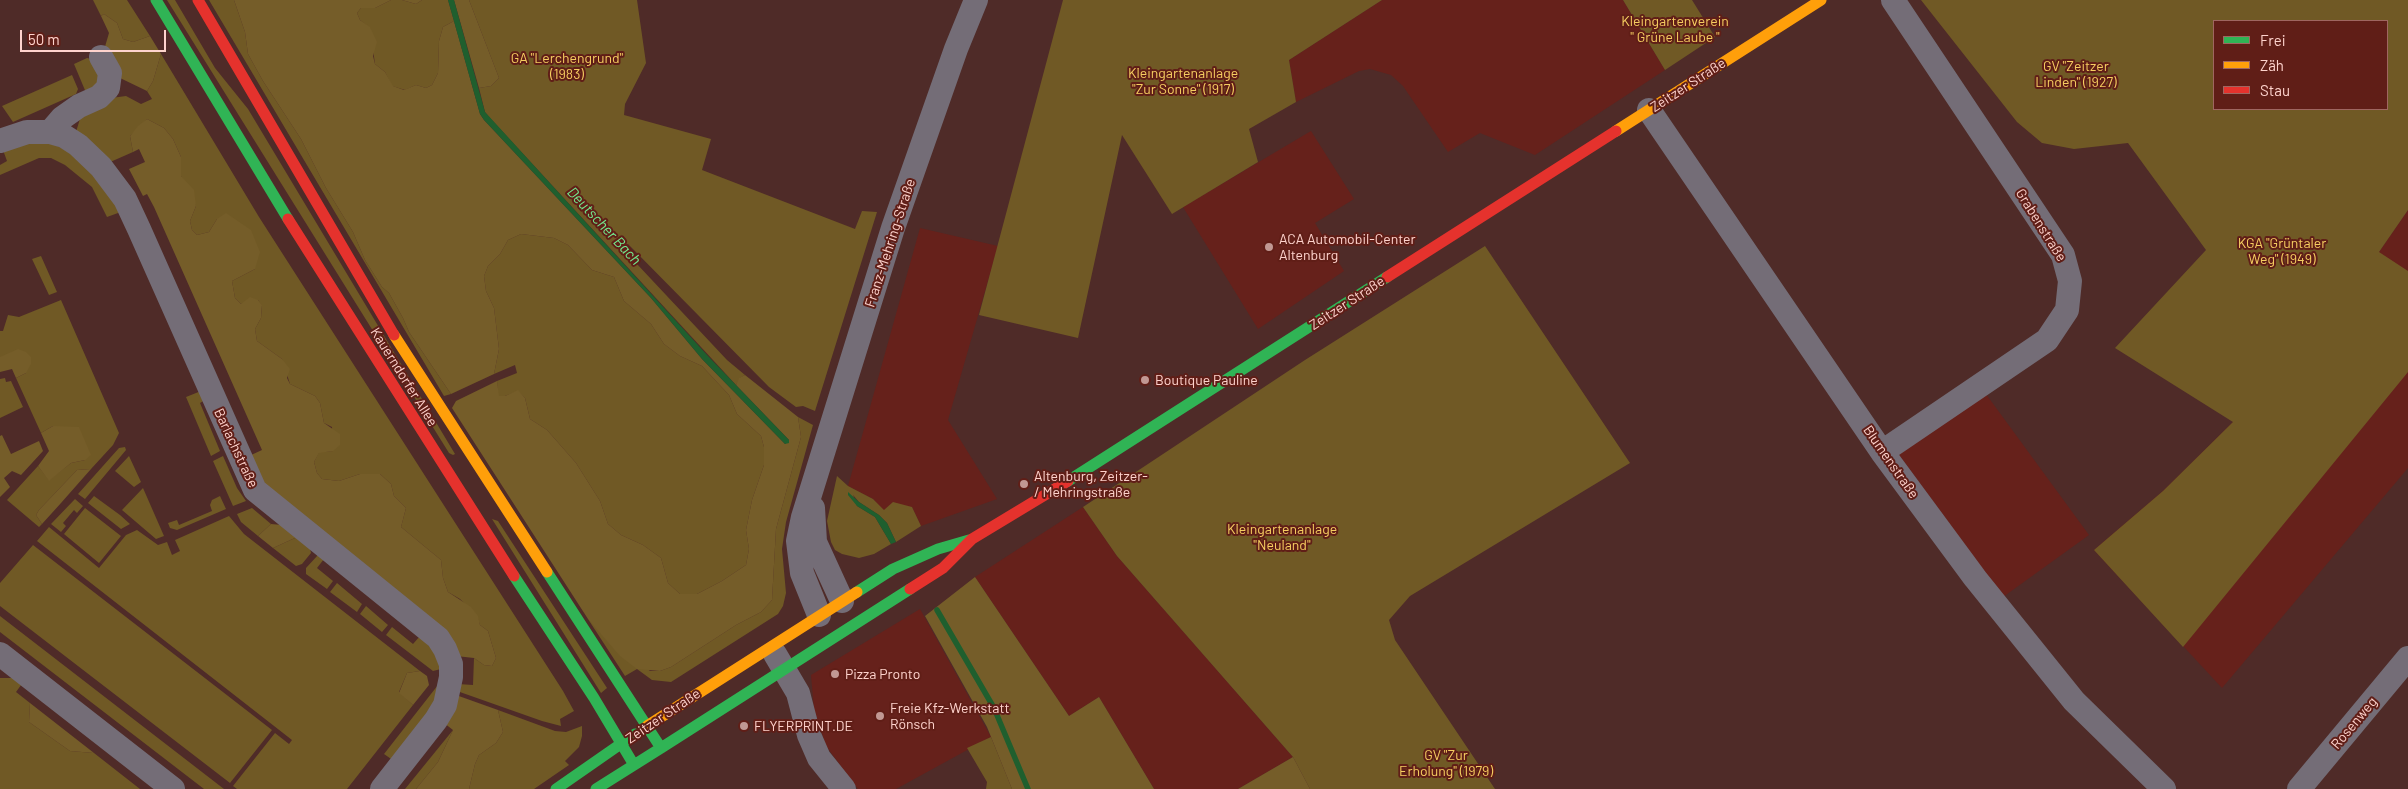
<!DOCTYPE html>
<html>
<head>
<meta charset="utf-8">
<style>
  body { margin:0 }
  #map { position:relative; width:2408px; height:789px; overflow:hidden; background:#4f2b28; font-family:Barlow,sans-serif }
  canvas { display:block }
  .legend { position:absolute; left:2213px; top:20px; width:175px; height:90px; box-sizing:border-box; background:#601e17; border:1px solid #9f6660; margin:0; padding:6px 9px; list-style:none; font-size:15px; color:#fed3cd }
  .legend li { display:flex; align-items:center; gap:10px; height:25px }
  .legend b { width:25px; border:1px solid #9f6660 }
  .scale { position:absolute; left:20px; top:30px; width:146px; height:22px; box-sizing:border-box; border:2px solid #fed3cd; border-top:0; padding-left:6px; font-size:15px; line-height:18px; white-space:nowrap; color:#fed3cd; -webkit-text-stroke:4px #601e17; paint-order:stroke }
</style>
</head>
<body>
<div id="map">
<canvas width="2408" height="789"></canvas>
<ul class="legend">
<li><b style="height:6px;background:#30b455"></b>Frei</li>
<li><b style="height:6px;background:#ff9f0a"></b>Zäh</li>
<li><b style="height:6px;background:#e5322d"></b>Stau</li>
</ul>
<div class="scale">50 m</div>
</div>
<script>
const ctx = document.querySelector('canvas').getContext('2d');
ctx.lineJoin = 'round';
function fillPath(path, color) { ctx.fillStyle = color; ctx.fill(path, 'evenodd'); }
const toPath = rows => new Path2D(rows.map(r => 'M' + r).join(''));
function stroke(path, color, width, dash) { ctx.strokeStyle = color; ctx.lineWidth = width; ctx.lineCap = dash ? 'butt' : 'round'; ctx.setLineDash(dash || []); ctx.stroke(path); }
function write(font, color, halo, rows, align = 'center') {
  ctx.font = font + ' Barlow,sans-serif'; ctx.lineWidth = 4; ctx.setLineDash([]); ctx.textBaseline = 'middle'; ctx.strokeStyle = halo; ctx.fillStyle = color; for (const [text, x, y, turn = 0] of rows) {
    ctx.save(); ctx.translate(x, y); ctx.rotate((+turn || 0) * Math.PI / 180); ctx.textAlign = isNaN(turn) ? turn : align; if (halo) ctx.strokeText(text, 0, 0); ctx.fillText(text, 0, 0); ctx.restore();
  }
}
fillPath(toPath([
  [1382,0,1623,0,1665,70,1535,155,1480,133,1448,152,1403,86,1391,75,1370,69,1359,71,1296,102,1289,60],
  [1311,131,1354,199,1315,223,1344,271,1258,329,1183,207],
  [2408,210,2408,468,2222,688,2094,550,2163,491,2233,422,2379,252],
  [920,228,998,246,948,420,997,499,921,526,912,507,884,511,873,499,848,486],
  [1983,390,2089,535,2003,597,1897,452],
  [1083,507,1117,556,1293,757,1238,789,1154,789,1099,697,1069,716,975,577],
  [920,609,991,737,896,789,858,789,826,746,814,709,811,675]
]), '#66211b');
fillPath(toPath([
  [93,0,127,0,150,36,133,42,123,39,117,23,104,14,101,16],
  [167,0,175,0,215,68,248,109,455,454,453,455,449,453],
  [209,0,234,0,245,32,248,54,263,81,301,139,326,188,353,232,365,260,382,287,389,293,403,318,409,332,451,394,444,396],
  [391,0,402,0,416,4,422,0,448,0,454,21,443,27,439,41,438,73,432,85,426,88,416,85,405,90,392,86,385,72,375,64,370,28,360,20,357,13,361,8,375,8],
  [469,0,637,0,646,63,625,104,624,115,711,139,702,170,855,229,862,211,877,212,815,411,803,406,796,407,769,387,628,244,621,247,727,360,745,375,740,378,736,385,491,119,485,112,479,88,491,86,499,78],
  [1063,0,1382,0,1289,60,1296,102,1249,129,1258,162,1172,214,1122,135,1078,338,979,315],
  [1623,0,1692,0,1715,37,1665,70],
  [1921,0,2408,0,2408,210,2379,252,2408,271,2408,372,2183,647,2094,550,2163,491,2233,422,2115,348,2206,250,2128,143,2074,149,2042,143,2017,122],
  [2214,21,2387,21,2387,109,2214,109],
  [161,54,259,217,563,691,574,711,560,719,561,726,542,721,457,691,458,684,473,685,474,658,484,665,492,666,496,658,488,631,480,625,477,616,460,599,448,592,443,578,441,560,401,527,406,508,394,496,391,484,380,474,360,474,339,481,322,479,317,473,314,462,319,452,333,451,332,427,324,423,320,403,315,396,290,384,282,359,257,341,255,329,261,318,262,306,258,300,241,304,235,298,232,281,255,269,217,219,209,232,197,235,192,230,190,221,196,206,181,176,181,157,173,139,164,128,147,119,130,136,133,152,108,163,76,132,82,112,111,98,126,96,141,104,152,99,147,91,153,81],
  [87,58,92,59,105,77,87,95,74,64],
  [72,75,78,89,76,94,13,122,2,106],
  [28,142,54,144,80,158,121,208,118,213,107,217,92,187,65,165,51,158,39,158,0,175,0,165,7,161,3,150],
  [521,234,554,238,568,245,592,270,614,277,624,301,651,324,664,344,680,356,702,366,729,395,737,414,761,436,764,447,764,465,752,500,746,530,749,549,746,565,722,581,697,594,680,594,668,583,661,558,643,545,621,535,608,524,600,501,576,463,547,430,530,419,525,398,518,391,505,396,498,396,497,381,517,373,515,365,494,374,499,349,494,308,486,291,484,276,488,266,500,254,508,240],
  [1485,246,1630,463,1410,596,1389,620,1395,640,1495,789,1310,789,1293,757,1117,556,1083,507,1305,360],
  [41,256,57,292,49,295,32,259],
  [61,300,119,433,113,445,91,469,77,470,39,510,36,515,42,524,39,527,7,500,38,466,49,480,71,463,85,460,53,426,41,433,16,378,26,373,0,357,0,331,3,331,8,315,19,317],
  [5,378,6,382,11,381,23,407,0,418,0,379],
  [201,391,205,400,200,403,220,451,211,456,186,397],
  [798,417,813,425,786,522,782,549,786,593,783,606,778,614,671,682,652,680,637,669,625,676,588,619,650,671,660,671,671,667,736,625,761,612,772,600,776,529,801,437],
  [125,447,126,450,85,499,78,494,119,448],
  [129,456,141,482,134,487,115,471],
  [223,456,237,488,246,501,233,506,213,461],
  [837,476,848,486,873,499,884,510,893,502,912,507,921,526,896,542,887,523,879,515,859,502,853,495,857,506,875,517,891,544,874,554,859,558,842,554,835,550,831,542,827,521],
  [143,488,164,536,156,539,122,510],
  [94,496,120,515,130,524,121,529,88,503],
  [220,496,226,509,177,530,170,528,168,523,177,520,179,525,212,511,210,505,212,500],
  [75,499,83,506,77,513,74,510,63,523,66,526,61,532,51,524],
  [85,508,121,536,99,563,64,534],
  [252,508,271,524,258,536,241,522,237,514],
  [229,516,244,534,420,671,407,673,399,692,413,705,347,789,237,789,233,786,275,733,289,744,292,740,37,541,49,527,99,568,126,535,137,530,158,545,167,542,172,555,180,551,175,540],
  [492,519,498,521,607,688,601,693],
  [297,537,310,548,311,553,302,564,296,566,273,548],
  [33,545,272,730,230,783,0,606,0,583],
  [318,555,324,559,317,568,333,581,327,589,306,574,306,568],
  [337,583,362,604,357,612,330,592],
  [366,606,388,625,382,632,360,614],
  [0,616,224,789,204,789,0,632],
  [392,627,413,644,420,636,436,653,441,669,433,671,386,635],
  [0,678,20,678,24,681,16,692,30,703,29,722,70,751,94,753,140,789,0,789],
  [438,685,438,701,394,761,384,754],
  [498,710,555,731,566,732,582,726,582,736,579,747,565,761,569,765,534,789,469,789,475,764,479,755,496,743,503,732],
  [453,730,438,762,416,789,405,789],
  [991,737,1012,789,986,789,987,782,967,748]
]), '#705925');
fillPath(toPath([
  [234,0,422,0,416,4,402,0,391,0,375,8,361,8,357,13,360,20,370,27,377,42,373,56,375,64,385,72,393,86,404,90,416,85,426,88,432,85,438,73,439,41,443,27,454,21,480,114,484,120,651,298,702,359,785,444,789,440,736,385,739,378,745,375,798,417,801,437,776,529,772,600,761,612,736,625,671,667,660,671,637,669,620,656,588,619,452,408,456,401,497,381,499,396,505,396,518,390,525,398,530,419,547,430,576,463,600,501,608,524,621,535,643,545,661,558,668,583,680,594,697,594,722,581,746,565,749,549,746,530,752,500,764,465,764,447,761,436,737,414,729,395,702,366,680,356,664,344,651,324,624,301,614,277,592,270,568,245,554,238,521,234,508,240,500,254,488,266,484,276,486,291,494,308,499,349,494,374,451,394,409,332,403,318,389,293,382,287,365,260,353,232,326,188,301,139,263,81,248,54,245,32],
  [454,0,469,0,499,78,491,86,479,88],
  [104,14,117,23,123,39,133,42,150,36,161,54,153,81,147,91,120,78,104,50,109,33,101,16],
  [147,119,164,128,173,139,181,157,181,176,194,190,196,206,190,221,192,230,197,235,209,232,217,219,226,213,251,230,260,252,255,269,232,281,235,298,241,304,250,297,258,300,262,305,261,318,255,329,257,341,282,359,290,369,287,378,290,384,315,396,320,403,324,423,340,434,340,445,333,451,319,453,314,462,317,473,322,479,339,481,360,474,380,474,391,484,394,496,406,508,401,527,441,560,443,578,448,592,471,607,478,616,480,625,488,631,496,658,492,666,484,665,474,658,456,656,262,484,249,456,262,450,154,207,147,194,143,196,129,169,145,162,139,149,133,152,130,136,138,126],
  [18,349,26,352,31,357,31,364,26,373,16,378,12,369,0,372,0,357],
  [53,426,79,427,91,455,85,460,71,463,49,481,38,466,49,451,41,433],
  [2,435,11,454,39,441,43,451,21,475,12,471,4,478,10,487,0,497,0,436],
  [91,469,61,503,42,524,36,515,39,510,77,470],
  [271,524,282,525,297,537,273,548,258,536],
  [975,577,1069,716,1099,697,1154,789,1012,789,987,727,925,616],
  [420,671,427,676,429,685,413,705,399,693,407,673],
  [456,695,498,710,503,732,496,743,479,755,475,764,469,789,416,789,438,762,453,730,444,723],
  [30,703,94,753,70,751,29,722],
  [1293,757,1310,789,1238,789]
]), '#755d29');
fillPath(toPath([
  [448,0,454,0,485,112,708,356,789,440,789,443,785,444,702,359,651,298,484,120,480,114],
  [848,492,859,502,879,515,887,523,896,542,891,544,875,517,857,506,848,495]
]), '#1f5f2e');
stroke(toPath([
  [937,610,994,708,1028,789]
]), '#1f5f2e', 5.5);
stroke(toPath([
  [1649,110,1882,452,1975,578,2074,701,2164,789],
  [50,132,62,118,79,106,99,97,108,88,110,73,101,57],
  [0,141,27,132,50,132,64,136,78,145,101,167,125,199,139,229,255,490,438,638,445,649,451,664,451,677,445,705,436,720,382,789],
  [1882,452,2047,340,2067,310,2070,281,2063,255,1893,0],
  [813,508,815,542,842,601],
  [819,615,802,573,798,541,803,517,893,228,956,49,976,0],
  [0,654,173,789],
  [775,654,798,693,809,735,819,758,844,789],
  [2299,789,2408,658]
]), '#746d77', 24);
stroke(toPath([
  [156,0,288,219],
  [1068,481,1387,277],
  [547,572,661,748,596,789],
  [514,576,594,698,634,765],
  [857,592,893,569,938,549,969,540],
  [661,748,910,589],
  [556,789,635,734]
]), '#30b455', 11);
stroke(toPath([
  [1616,131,1821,0],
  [394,335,547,572],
  [647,726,857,592]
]), '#ff9f0a', 11);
stroke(toPath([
  [198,0,394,335],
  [288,219,514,576],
  [1387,277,1616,131],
  [910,589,943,568,972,539,1068,481]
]), '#e5322d', 11);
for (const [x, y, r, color] of [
  [1269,247,5,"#c19893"],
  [1145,380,5,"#c19893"],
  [1024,484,5,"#c19893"],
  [835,674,5,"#c19893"],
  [880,716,5,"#c19893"],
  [744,726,5,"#c19893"]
]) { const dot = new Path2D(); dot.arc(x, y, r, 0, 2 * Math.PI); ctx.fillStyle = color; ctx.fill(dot); stroke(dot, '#601e17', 2); }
write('14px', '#f6ce61', '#601e17', [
  ["Kleingartenverein",1675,21],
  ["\" Grüne Laube \"",1675,37],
  ["GA \"Lerchengrund\"",567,58],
  ["(1983)",567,74],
  ["GV \"Zeitzer",2076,66],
  ["Linden\" (1927)",2076,82],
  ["Kleingartenanlage",1183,73],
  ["\"Zur Sonne\" (1917)",1183,89],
  ["KGA \"Grüntaler",2282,243],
  ["Weg\" (1949)",2282,259],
  ["Kleingartenanlage",1282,529],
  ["\"Neuland\"",1282,545],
  ["GV \"Zur",1446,755],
  ["Erholung\" (1979)",1446,771]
]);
write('14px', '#fed3cd', '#601e17', [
  ["Zeitzer Straße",1688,85,-33],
  ["Grabenstraße",2041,225,58],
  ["Franz-Mehring-Straße",890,243,-72],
  ["Zeitzer Straße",1347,303,-33],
  ["Kauerndorfer Allee",404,377,58],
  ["Barlachstraße",236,448,65],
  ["Blumenstraße",1891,462,55],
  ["Zeitzer Straße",663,716,-34],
  ["Rosenweg",2354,723,-50]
]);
write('14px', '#fed3cd', '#601e17', [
  ["ACA Automobil-Center",1279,239],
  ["Altenburg",1279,255],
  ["Boutique Pauline",1155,380],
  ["Altenburg, Zeitzer-",1034,476],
  ["/ Mehringstraße",1034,492],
  ["Pizza Pronto",845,674],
  ["Freie Kfz-Werkstatt",890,708],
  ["Rönsch",890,724],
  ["FLYERPRINT.DE",754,726]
], 'left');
write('italic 15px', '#73e98d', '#601e17', [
  ["Deutscher Bach",604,226,47]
]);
</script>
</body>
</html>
